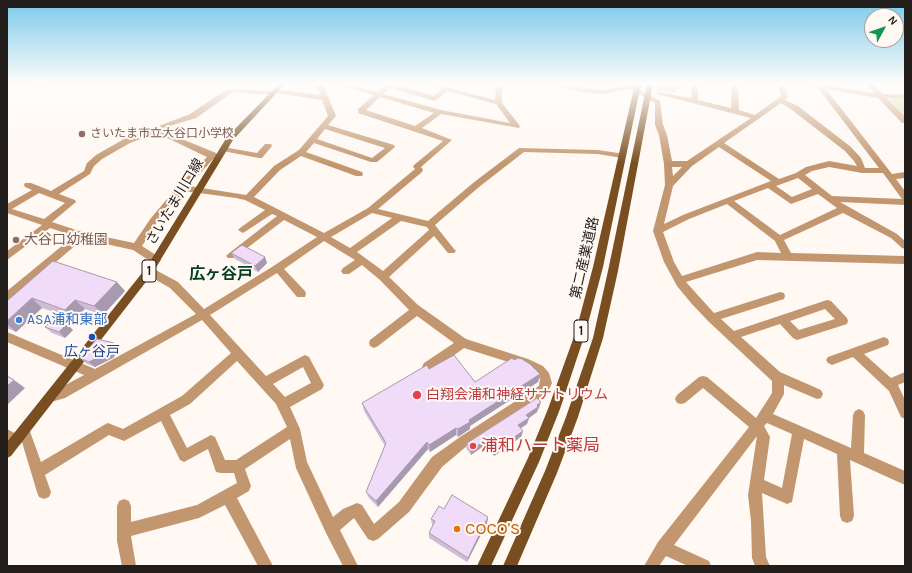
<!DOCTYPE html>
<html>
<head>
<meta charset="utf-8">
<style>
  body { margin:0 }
  #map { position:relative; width:912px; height:573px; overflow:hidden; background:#fff8f3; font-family:Karla,sans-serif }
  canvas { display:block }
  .frame { position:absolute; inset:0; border:8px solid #201d1a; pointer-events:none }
  .north { position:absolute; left:864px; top:8px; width:40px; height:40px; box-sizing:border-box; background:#fff8f3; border:1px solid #a6a09c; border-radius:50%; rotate:50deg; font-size:11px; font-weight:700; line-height:16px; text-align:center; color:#201d1a }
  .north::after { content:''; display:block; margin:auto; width:14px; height:18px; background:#159351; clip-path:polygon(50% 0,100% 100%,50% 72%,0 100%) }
</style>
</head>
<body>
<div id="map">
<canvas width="912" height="573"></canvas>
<div class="frame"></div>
<div class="north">N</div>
</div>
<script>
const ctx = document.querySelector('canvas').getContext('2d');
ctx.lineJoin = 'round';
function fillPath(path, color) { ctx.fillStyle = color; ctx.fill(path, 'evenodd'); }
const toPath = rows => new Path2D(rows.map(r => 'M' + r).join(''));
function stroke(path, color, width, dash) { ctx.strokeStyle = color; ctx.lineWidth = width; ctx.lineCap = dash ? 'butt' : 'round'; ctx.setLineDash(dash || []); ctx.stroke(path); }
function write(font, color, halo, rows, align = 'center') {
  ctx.font = font + ' Karla,"Noto Sans JP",sans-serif'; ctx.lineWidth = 4; ctx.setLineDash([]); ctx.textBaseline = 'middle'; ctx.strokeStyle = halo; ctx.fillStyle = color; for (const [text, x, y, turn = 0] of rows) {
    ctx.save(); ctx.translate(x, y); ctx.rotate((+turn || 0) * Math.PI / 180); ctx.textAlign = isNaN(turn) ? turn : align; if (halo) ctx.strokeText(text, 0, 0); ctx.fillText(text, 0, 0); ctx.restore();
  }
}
fillPath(toPath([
  [890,98,905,98,905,117,889,99]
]), '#d2d89a');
fillPath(toPath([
  [320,84,328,84,324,87,336,116,328,125,394,145,395,147,377,162,371,162,314,143,306,152,362,172,363,174,362,176,356,176,301,156,280,170,254,197,324,233,368,208,415,169,413,167,414,165,443,141,358,113,358,109,374,95,339,85,338,84,347,84,377,92,386,84,393,84,434,96,441,89,427,84,436,84,495,100,496,84,502,84,502,103,520,126,519,128,441,114,422,128,452,140,421,167,423,170,422,172,378,209,428,221,473,183,519,148,598,150,625,154,626,156,622,158,598,154,524,152,479,187,435,225,454,249,456,251,454,253,448,253,434,236,389,277,418,305,466,339,528,359,543,366,549,373,552,383,547,394,468,445,442,467,409,512,378,539,373,541,368,539,354,518,340,530,358,566,343,566,326,533,296,468,290,439,245,469,251,486,249,491,237,498,273,566,258,566,225,505,199,518,131,536,136,566,122,566,117,541,117,506,119,501,124,499,129,501,131,506,131,522,197,505,237,483,234,473,221,473,216,472,208,449,184,462,180,460,161,421,124,441,109,435,45,475,51,492,49,497,44,499,39,497,37,492,22,442,20,445,16,447,7,442,7,429,20,436,18,430,20,426,24,424,28,426,41,462,104,425,108,423,123,429,182,396,231,353,202,320,65,398,51,402,47,401,45,397,47,393,58,389,84,375,7,342,7,332,95,369,196,314,170,288,146,274,144,271,146,268,152,268,178,282,204,309,272,267,317,237,284,220,234,258,228,258,226,256,228,254,277,216,272,214,243,233,238,230,240,228,265,210,245,200,236,198,184,191,157,222,142,246,159,257,161,260,159,263,153,263,133,250,83,239,11,300,7,301,7,291,74,236,50,228,7,260,7,251,42,225,7,213,7,204,32,190,25,187,24,185,25,183,31,183,51,191,84,171,87,163,96,155,124,139,147,131,160,130,216,153,221,158,217,160,213,159,189,186,246,195,274,166,299,150,328,116,322,100,276,93,273,95,233,92,196,118,163,128,159,126,190,114,224,91,230,89,272,91,275,89,320,95,317,86,320,84],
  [390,88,435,101,447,91,496,104,510,123,441,110,383,94,390,88],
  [380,97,434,113,415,126,366,110,380,97],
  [325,129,385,148,372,158,317,139,325,129],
  [159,134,207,157,178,186,151,218,134,243,82,232,52,222,76,202,75,200,59,194,90,174,94,166,102,159,130,143,151,135,159,134],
  [39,193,65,203,44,219,12,209,39,193],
  [372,213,392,218,350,248,331,237,372,213],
  [401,221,427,227,429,230,383,271,357,252,401,221],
  [324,241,355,260,343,268,341,271,343,274,349,274,362,265,380,280,409,310,370,340,369,343,370,346,374,348,378,346,417,316,454,343,424,363,422,367,424,371,428,372,432,371,464,348,521,366,535,374,540,379,539,386,460,437,432,457,399,502,374,524,362,505,357,503,343,509,333,517,307,462,300,429,290,407,322,389,324,385,309,357,305,355,301,357,266,376,210,315,277,273,297,297,305,297,306,294,305,291,284,269,324,241],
  [237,361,276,404,287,427,236,460,225,460,215,437,211,435,187,448,170,415,190,404,237,361],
  [303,367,311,383,285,397,273,384,303,367],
  [551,84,562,84,582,88,603,90,624,86,622,84,629,84,660,101,663,125,667,135,672,161,687,161,751,118,657,94,657,92,691,98,692,84,698,84,698,100,731,108,732,84,738,84,739,110,755,115,781,96,778,84,784,84,788,96,785,100,798,106,851,147,861,158,865,168,879,168,818,88,805,84,822,84,874,93,866,84,872,84,883,94,905,94,905,98,887,98,905,117,905,123,902,123,878,98,826,89,892,174,905,172,905,178,896,179,905,191,905,205,840,202,897,234,905,241,905,249,902,248,891,238,843,213,784,240,791,253,905,256,905,264,757,260,686,282,714,313,780,292,784,293,785,296,784,299,721,319,734,331,827,300,831,301,847,318,848,321,847,324,797,340,793,338,780,324,741,337,780,372,821,390,823,394,821,398,817,399,784,385,784,394,773,414,851,448,853,415,855,411,859,409,863,411,865,415,864,453,905,471,905,485,850,460,854,516,852,521,847,523,842,521,840,516,837,454,804,439,792,502,787,504,762,493,766,557,770,566,755,566,752,558,751,521,748,495,757,436,674,545,709,561,711,566,688,566,666,556,659,566,644,566,658,542,749,427,703,388,685,403,681,404,677,403,675,399,677,395,699,377,703,376,707,377,756,418,772,393,772,381,708,321,691,303,677,286,664,262,653,231,665,185,664,164,659,135,655,125,655,103,629,89,603,94,582,92,552,85,551,84],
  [781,103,792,110,845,151,854,161,857,166,829,161,806,167,796,173,779,179,724,143,781,103],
  [719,147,771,181,683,215,664,224,673,186,692,166,719,147],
  [672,167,682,167,673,176,672,167],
  [829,167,862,173,883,173,902,199,832,196,805,175,812,171,829,167],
  [798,178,812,189,792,197,776,186,798,178],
  [768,188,791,204,818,194,837,208,780,235,734,201,768,188],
  [727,204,775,241,781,253,757,252,682,276,674,262,663,232,689,219,727,204],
  [825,309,835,319,799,330,790,321,825,309],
  [767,423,792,434,782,488,764,480,770,437,764,426,767,423],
  [265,144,271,144,272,146,262,158,259,158,223,151,219,149,223,147,257,153,265,144],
  [884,337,888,339,889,342,888,345,864,354,891,378,905,372,905,382,898,385,905,400,905,419,901,417,889,391,853,357,832,365,828,363,826,360,828,357,884,337]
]), '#c29770');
fillPath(toPath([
  [279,84,285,84,233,140,152,274,11,456,7,458,7,442,146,268,227,137,279,84],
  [635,84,641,84,603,267,586,331,560,409,539,462,491,566,477,566,528,458,548,409,576,331,593,267,635,84],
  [647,84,653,84,618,271,603,338,578,417,557,473,517,566,503,566,545,471,566,417,593,338,608,271,647,84]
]), '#794e20');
fillPath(toPath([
  [32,84,49,84,46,87,35,88],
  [659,84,689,84,688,88,678,87,676,93,658,90],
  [231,253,265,257,267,263,258,272,235,259],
  [53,261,125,291,103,315,85,309,74,319,42,308,16,332,7,328,7,301],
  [45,327,73,330,65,338,52,333],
  [114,343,120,349,113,358,95,367,87,364,80,358],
  [514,360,540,374,538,382,470,426,470,429,458,437,456,435,430,452,428,449,378,507,369,498,366,492,385,446,364,411,362,403,429,369,475,382],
  [539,408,538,409,537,412,529,418,527,424,520,428,523,431,521,437,494,456,485,445,471,455,466,448,467,443],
  [444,509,488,517,487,523,467,562,429,538,429,533,433,525,432,524,431,519]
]), '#cebdd5');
fillPath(toPath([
  [44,84,49,84,46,87],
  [265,257,267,263,258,272,255,266],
  [117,282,125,291,103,315,94,306],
  [32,298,42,308,16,332,7,324,7,321],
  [75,300,85,309,74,319,65,310],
  [67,324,73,330,65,338,59,332],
  [114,343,120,349,113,358,95,367,89,362],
  [540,374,538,382,470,426,470,429,458,437,458,429,469,420],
  [14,380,25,388,7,405,7,386],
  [541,402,539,408,538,409,537,412,525,421,526,415,537,405],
  [529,418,527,424,517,431,518,425],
  [456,428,456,435,430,452,429,445],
  [523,431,521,437,494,456,494,451],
  [486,440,485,445,471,455,471,450],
  [427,442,428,449,378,507,376,501],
  [488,517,487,523,467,562,468,558]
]), '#a89aae');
const building = toPath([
  [661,84,678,84,678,87,661,84],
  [242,245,265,257,255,266,231,253,242,245],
  [53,261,117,282,94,306,75,300,65,310,32,298,7,321,7,301,53,261],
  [53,319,67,324,59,332,45,327,53,319],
  [97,339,114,343,107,352,89,362,80,358,97,339],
  [454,355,475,382,512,358,514,360,518,358,522,359,530,364,540,374,469,420,470,422,458,429,456,428,429,445,427,442,376,501,366,492,386,443,362,403,427,365,429,369,454,355],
  [7,376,14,380,7,386,7,376],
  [537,398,541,402,537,405,538,407,526,415,529,418,518,425,523,431,494,451,486,440,471,450,467,443,537,398],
  [452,495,488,517,468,558,429,533,435,521,431,519,439,506,444,509,452,495]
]);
fillPath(building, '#f0dcf8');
stroke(building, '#a89aae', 1);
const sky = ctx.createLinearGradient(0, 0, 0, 164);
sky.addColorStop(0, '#7ac9ea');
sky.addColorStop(0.51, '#fffcfa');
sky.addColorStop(1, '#fffcfa00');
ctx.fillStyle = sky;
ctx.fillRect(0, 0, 912, 164);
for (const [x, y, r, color] of [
  [82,134,4,"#8d6e63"],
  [16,240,4,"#8d6e63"],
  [19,320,4,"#3f7fe0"],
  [92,337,4,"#1a4fb4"],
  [417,395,5,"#e0444e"],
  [473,446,4,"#e0444e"],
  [457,529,4,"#e8710a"]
]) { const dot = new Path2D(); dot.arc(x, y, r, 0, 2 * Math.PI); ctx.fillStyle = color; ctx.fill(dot); stroke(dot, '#fff8f3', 1.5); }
write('12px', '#785e54', '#fff8f3', [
  ["さいたま市立大谷口小学校",90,134]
], 'left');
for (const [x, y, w] of [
  [149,271,14],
  [581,331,14]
]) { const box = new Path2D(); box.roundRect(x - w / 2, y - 11, w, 22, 3); ctx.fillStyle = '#fff8f3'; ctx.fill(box); stroke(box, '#201d1a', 1); }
write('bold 13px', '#201d1a', null, [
  ["1",149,271],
  ["1",581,331]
]);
write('14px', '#201d1a', '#fff8f3', [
  ["さいたま川口線",175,202,-59],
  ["第二産業道路",585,258,-77]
]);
write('14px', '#785e54', '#fff8f3', [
  ["大谷口幼稚園",24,240]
], 'left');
write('14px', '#366cbe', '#fff8f3', [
  ["ASA浦和東部",27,320]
], 'left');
write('14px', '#164399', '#fff8f3', [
  ["広ヶ谷戸",92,352]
]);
write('14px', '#be3a42', '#fff8f3', [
  ["白翔会浦和神経サナトリウム",426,395]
], 'left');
write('bold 16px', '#043f1f', '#fff8f3', [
  ["広ヶ谷戸",221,274]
]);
write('17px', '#be3a42', '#fff8f3', [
  ["浦和ハート薬局",481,446]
], 'left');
write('17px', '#c56008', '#fff8f3', [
  ["COCO'S",465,529]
], 'left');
</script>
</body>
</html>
